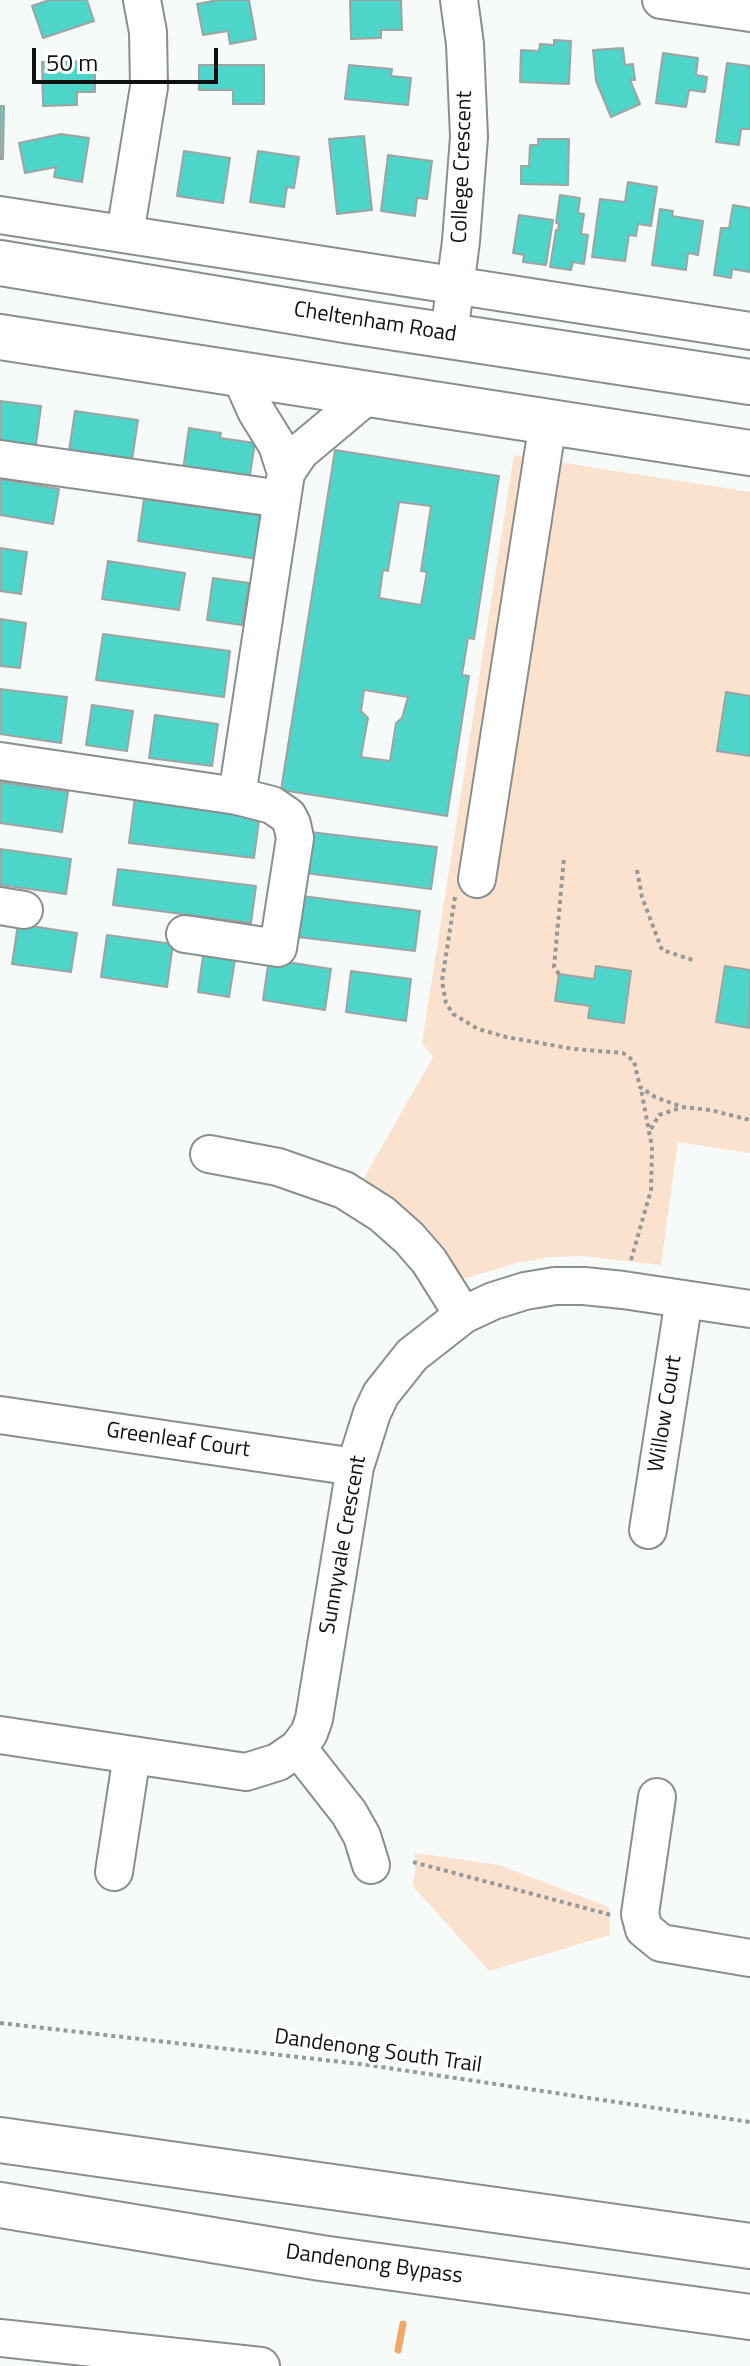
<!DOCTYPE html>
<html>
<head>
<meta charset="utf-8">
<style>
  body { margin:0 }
  #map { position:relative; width:750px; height:2366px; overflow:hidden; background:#f6faf9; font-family:"Titillium Web",sans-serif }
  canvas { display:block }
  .scale { position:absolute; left:32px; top:48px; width:186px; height:36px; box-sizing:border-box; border:4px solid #0f1010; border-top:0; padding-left:10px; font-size:24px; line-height:28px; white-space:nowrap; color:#0f1010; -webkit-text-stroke:6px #fff; paint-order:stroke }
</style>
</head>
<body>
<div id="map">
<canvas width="750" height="2366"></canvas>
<div class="scale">50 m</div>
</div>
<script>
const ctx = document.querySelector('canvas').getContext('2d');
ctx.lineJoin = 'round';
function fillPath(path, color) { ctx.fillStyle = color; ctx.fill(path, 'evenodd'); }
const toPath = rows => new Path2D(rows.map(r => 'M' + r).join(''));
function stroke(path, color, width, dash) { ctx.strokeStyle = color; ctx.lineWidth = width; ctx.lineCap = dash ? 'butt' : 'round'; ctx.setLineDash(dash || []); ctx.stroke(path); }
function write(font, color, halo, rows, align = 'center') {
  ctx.font = font + ' "Titillium Web",sans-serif'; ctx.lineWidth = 6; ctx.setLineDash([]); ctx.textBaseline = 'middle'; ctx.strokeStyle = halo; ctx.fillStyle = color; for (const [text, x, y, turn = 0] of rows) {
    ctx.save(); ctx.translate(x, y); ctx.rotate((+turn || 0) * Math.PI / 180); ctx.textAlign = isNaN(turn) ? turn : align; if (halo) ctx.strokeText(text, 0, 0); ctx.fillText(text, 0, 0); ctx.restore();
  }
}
fillPath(toPath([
  [514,455,750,492,750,1153,678,1142,661,1265,582,1256,552,1257,516,1263,460,1280,361,1183,433,1057,422,1043],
  [415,1853,499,1865,609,1907,610,1935,489,1971,412,1885,415,1875]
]), '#fbe2ce');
stroke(toPath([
  [398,2350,403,2324]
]), '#f0a768', 7);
const building = toPath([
  [49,0,87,0,94,21,43,38,32,6,49,0],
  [218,0,249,0,256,39,230,44,228,31,203,35,197,4,218,0],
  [350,0,401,0,402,30,381,30,381,38,351,39,350,0],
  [554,40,571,41,569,84,520,82,521,50,539,51,540,44,554,45,554,40],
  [623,48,625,65,633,64,635,80,630,80,640,104,611,117,596,81,593,50,623,48],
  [663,53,698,58,696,75,707,77,705,92,689,90,686,107,656,103,663,53],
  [95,61,95,92,77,92,77,105,43,106,42,62,95,61],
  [727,63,750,66,750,129,741,129,739,145,716,142,727,63],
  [199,65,264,65,264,104,233,104,233,90,199,90,199,65],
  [349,65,392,69,391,76,411,78,408,105,345,99,349,65],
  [0,106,4,106,3,159,0,159,0,106],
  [61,134,89,138,82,182,54,177,56,167,25,173,19,143,61,134],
  [364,136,372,210,337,214,329,139,364,136],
  [538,139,569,139,568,185,521,184,521,166,529,166,530,145,538,145,538,139],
  [184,151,230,158,223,203,177,196,184,151],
  [258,151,299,157,294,188,287,187,284,207,250,202,258,151],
  [388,155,432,161,427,199,417,198,415,216,381,211,388,155],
  [628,182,657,187,651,226,638,224,636,236,629,235,625,261,592,257,600,199,625,202,628,182],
  [560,195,580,198,578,213,584,214,581,234,588,235,584,264,573,262,571,270,550,267,556,230,558,230,559,223,556,223,560,195],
  [733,205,750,208,750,272,732,269,731,278,714,275,721,228,729,228,733,205],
  [660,209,673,211,672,216,703,221,698,255,688,253,686,270,652,265,660,209],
  [519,215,553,220,546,265,523,262,524,255,513,253,519,215],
  [0,401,41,406,36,445,0,441,0,401],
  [75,411,138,420,132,460,69,451,75,411],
  [189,428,221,433,220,438,255,443,249,481,183,470,189,428],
  [335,450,499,476,474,639,468,638,462,675,469,676,447,816,281,790,335,450],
  [399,502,431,506,421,571,427,572,421,605,379,598,383,570,388,571,399,502],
  [364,690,408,697,402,718,396,723,390,761,361,757,368,718,361,711,364,690],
  [0,479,59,489,53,524,0,515,0,479],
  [144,499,264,516,257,559,138,541,144,499],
  [0,548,27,552,21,594,0,591,0,548],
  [108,561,185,573,179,610,102,599,108,561],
  [213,578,249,583,242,625,207,620,213,578],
  [0,619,26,623,20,668,0,666,0,619],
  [103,634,230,651,224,697,96,680,103,634],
  [0,689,67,697,61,743,0,734,0,689],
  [726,692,750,696,750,756,717,751,726,692],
  [92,705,133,711,127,751,86,745,92,705],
  [155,715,218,724,212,766,149,758,155,715],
  [0,782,68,792,62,832,0,823,0,782],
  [135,797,260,813,254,858,129,843,135,797],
  [302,831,437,847,431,889,297,872,302,831],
  [0,849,71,859,66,894,0,885,0,849],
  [118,869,256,886,251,923,113,905,118,869],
  [294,895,420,911,415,951,289,936,294,895],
  [18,924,77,933,71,972,12,964,18,924],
  [107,935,173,944,167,987,101,977,107,935],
  [204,949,236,954,229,997,198,992,204,949],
  [269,959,331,969,325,1010,263,1000,269,959],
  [596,966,631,971,624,1023,588,1018,590,1006,555,1001,559,974,594,979,596,966],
  [725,966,750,970,749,1028,716,1022,725,966],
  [351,971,411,979,406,1021,346,1012,351,971]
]);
fillPath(building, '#4ed5ca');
stroke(building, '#9fa3a2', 2);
const minor = toPath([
  [661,0,750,13],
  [0,215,750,331],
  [125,234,149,87,148,32,142,0],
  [449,335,461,241,469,137,465,44,459,0],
  [240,375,256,411,277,445,286,473],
  [0,459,282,499],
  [0,761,237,796,272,805,288,816,292,824,295,838,278,948,185,934],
  [237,796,286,473,300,452,367,396],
  [477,879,548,422],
  [0,906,24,910],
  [209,1154,278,1167,344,1190,382,1214,409,1238,429,1261,463,1315],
  [0,1415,355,1467],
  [648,1530,684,1299],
  [0,1735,246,1772,278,1762,298,1748,309,1733,314,1719,355,1467,372,1413,381,1394,412,1355,463,1315,493,1301,525,1291,555,1286,584,1286,623,1290,750,1309],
  [298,1748,349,1813,362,1836,371,1865],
  [657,1797,640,1914,644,1929,661,1943,750,1958],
  [114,1872,132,1755],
  [0,2338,261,2366]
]);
const major = toPath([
  [0,263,351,321,750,382],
  [0,337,750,453]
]);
const highway = toPath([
  [0,2140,750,2246],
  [0,2205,321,2258,750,2317]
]);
stroke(minor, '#8a8e8d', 40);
stroke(major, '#8a8e8d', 48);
stroke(highway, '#8a8e8d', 48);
stroke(toPath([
  [637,870,642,897,662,950,696,961],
  [455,897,442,981,446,1003,453,1014,478,1029,506,1037,574,1049,623,1053,634,1061,640,1087,655,1097,682,1107,710,1110,750,1120],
  [559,974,554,967,564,858],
  [651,1129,659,1115,680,1108],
  [631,1260,651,1190,652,1147,641,1089],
  [413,1862,611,1915],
  [0,2023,368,2065,750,2122]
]), '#969999', 4, [4, 4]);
stroke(minor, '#fff', 36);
stroke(major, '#fff', 44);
stroke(highway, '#fff', 44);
write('22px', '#0f1010', '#fff', [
  ["College Crescent",463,167,-88],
  ["Cheltenham Road",375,323,9],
  ["Willow Court",666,1414,-81],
  ["Greenleaf Court",178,1441,8],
  ["Sunnyvale Crescent",344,1545,-80],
  ["Dandenong South Trail",378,2052,8],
  ["Dandenong Bypass",374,2265,8]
]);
</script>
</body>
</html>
